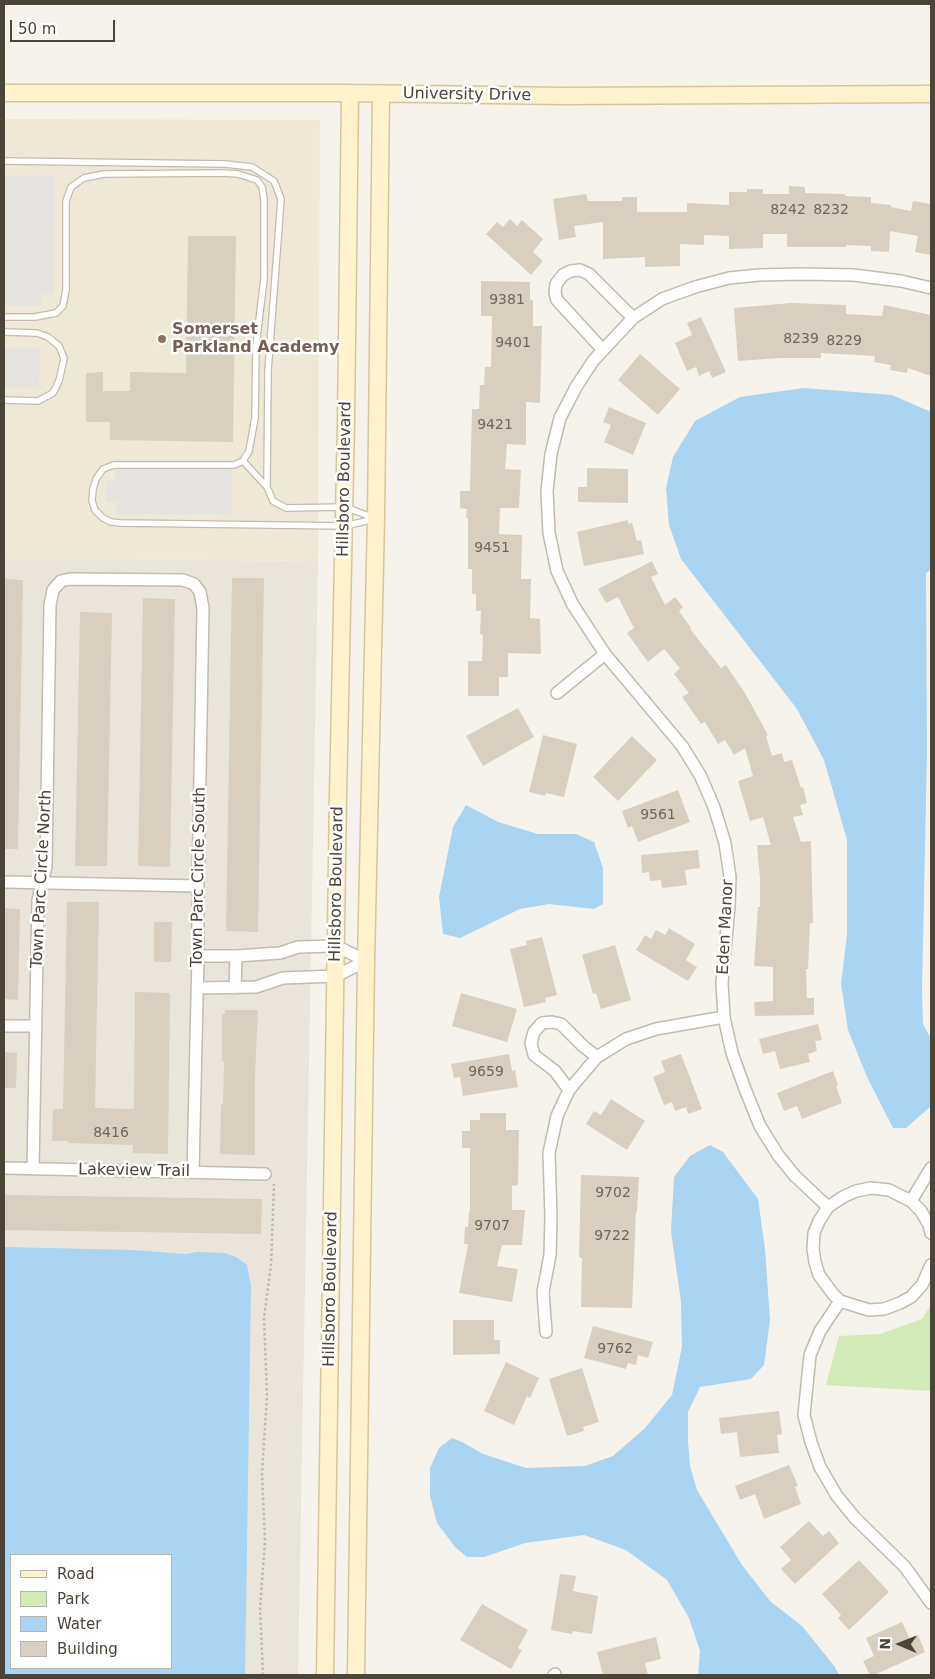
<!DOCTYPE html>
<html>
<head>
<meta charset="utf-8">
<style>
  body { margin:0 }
  #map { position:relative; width:935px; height:1679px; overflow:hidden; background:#f6f3ec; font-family:"DejaVu Sans",sans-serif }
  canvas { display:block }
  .frame { position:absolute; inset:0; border:5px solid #4b4439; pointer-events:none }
  .legend { position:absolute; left:10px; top:1554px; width:162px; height:115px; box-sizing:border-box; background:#fff; border:1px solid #b7b4b0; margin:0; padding:6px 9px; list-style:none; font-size:15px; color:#4b4439 }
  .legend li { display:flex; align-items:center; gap:10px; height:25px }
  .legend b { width:25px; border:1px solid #b7b4b0 }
  .north { position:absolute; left:875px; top:1619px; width:50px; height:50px; -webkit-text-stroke:4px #fff; paint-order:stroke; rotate:271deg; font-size:14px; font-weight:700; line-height:20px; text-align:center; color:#4b4439 }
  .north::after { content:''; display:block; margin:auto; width:18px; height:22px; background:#4b4439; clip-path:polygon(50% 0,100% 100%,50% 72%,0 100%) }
  .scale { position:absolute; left:10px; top:20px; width:105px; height:22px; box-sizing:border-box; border:2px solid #4b4439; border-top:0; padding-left:6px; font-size:15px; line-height:18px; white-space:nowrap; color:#4b4439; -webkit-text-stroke:4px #fff; paint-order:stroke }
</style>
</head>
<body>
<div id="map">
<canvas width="935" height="1679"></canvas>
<div class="frame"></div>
<ul class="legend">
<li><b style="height:6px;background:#fff3cd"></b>Road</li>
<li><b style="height:14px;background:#d2eab5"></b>Park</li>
<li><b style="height:14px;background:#a9d4f2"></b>Water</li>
<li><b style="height:14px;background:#d8cfc1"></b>Building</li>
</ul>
<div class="north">N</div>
<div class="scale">50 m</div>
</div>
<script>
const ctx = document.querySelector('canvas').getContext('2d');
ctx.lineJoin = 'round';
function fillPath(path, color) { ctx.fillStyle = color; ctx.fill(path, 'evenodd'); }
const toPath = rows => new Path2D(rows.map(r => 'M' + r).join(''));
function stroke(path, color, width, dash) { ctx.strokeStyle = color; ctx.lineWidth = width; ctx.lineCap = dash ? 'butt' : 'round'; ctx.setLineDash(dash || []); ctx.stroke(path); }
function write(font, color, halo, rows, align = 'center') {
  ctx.font = font + ' "DejaVu Sans",sans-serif'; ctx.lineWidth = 5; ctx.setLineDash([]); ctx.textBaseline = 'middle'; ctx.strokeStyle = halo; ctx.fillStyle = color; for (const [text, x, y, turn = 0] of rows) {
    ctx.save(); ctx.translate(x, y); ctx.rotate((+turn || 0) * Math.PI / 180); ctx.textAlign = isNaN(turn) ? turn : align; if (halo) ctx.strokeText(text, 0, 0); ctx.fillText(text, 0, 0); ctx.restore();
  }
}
fillPath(toPath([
  [4,558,318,561,298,1675,4,1675],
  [11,1555,171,1555,171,1668,11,1668]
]), '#eae5da');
fillPath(toPath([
  [4,119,320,120,318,561,4,558]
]), '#efe8d6');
fillPath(toPath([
  [931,1305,931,1391,826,1385,839,1336,880,1334,922,1319]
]), '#d2eab5');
fillPath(toPath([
  [4,176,55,176,54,293,42,294,42,305,4,305],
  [4,348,40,348,39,388,4,388],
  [115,459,231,460,232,515,116,514,116,502,106,502,106,481,115,481]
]), '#e5e3e0');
fillPath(toPath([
  [804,388,892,395,931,412,931,570,926,573,927,752,922,991,923,1024,931,1039,931,1106,906,1128,893,1128,867,1077,848,1030,841,984,847,935,847,840,824,760,797,709,681,559,669,525,666,488,673,457,695,421,740,397],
  [466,805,498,822,538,834,576,834,594,842,603,868,603,904,594,909,549,904,520,909,460,938,443,934,439,897,453,827],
  [710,1145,723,1152,758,1199,765,1249,770,1320,764,1365,751,1379,700,1387,688,1412,688,1441,690,1466,697,1490,742,1565,770,1601,802,1626,835,1667,839,1675,698,1675,700,1651,689,1618,667,1580,626,1550,584,1535,525,1543,484,1557,467,1557,455,1547,437,1523,430,1496,430,1468,439,1448,452,1438,462,1442,483,1454,526,1468,585,1466,613,1456,645,1428,672,1395,682,1347,681,1302,671,1231,674,1177,690,1156],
  [4,1247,132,1250,186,1254,197,1252,224,1253,236,1257,247,1265,251,1286,245,1675,4,1675],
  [11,1555,171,1555,171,1668,11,1668]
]), '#a9d4f2');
fillPath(toPath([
  [789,186,805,187,805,193,845,194,845,196,871,197,871,203,891,205,891,207,911,211,913,201,931,204,930,255,915,252,918,236,890,231,889,252,871,251,871,246,846,245,846,247,787,247,787,234,763,234,763,248,729,249,729,236,704,235,704,245,680,244,680,266,645,267,645,257,603,259,603,222,574,226,576,237,559,240,553,199,586,194,588,201,622,201,622,197,637,197,637,212,687,212,687,203,729,205,729,192,747,192,747,189,763,189,763,194,789,194],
  [510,219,517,226,522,220,543,239,533,252,543,261,531,275,486,234,497,222,503,227],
  [188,236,236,236,233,442,110,440,110,422,86,422,86,373,103,372,103,391,130,391,130,372,186,373],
  [481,281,530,282,530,300,533,300,533,326,542,326,540,403,526,402,526,445,507,444,505,469,521,470,519,508,500,508,499,534,522,535,521,579,531,579,530,618,540,619,541,654,508,653,508,677,499,677,499,696,468,696,468,661,482,661,483,635,480,634,481,611,476,611,476,594,472,594,472,569,468,569,468,518,466,518,467,509,460,508,460,491,470,491,472,409,479,409,480,385,484,385,485,367,491,367,492,316,481,316],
  [791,303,846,305,846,314,882,316,884,305,931,315,931,376,908,368,907,373,890,370,891,365,874,362,875,356,821,353,821,358,781,358,738,361,734,308],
  [701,317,726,372,712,378,709,371,699,376,696,367,687,371,675,343,692,335,687,323],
  [640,354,680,389,658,415,618,380],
  [609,407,646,423,633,455,604,442,611,425,603,422],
  [587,468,628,469,628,503,578,502,578,487,587,487],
  [628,520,628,524,632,523,637,541,641,540,644,554,584,566,577,532],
  [652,561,658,574,651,577,665,605,675,597,683,607,679,611,691,628,690,629,721,668,726,665,745,693,768,735,766,736,772,756,782,753,784,762,792,760,801,788,803,787,807,803,800,805,803,815,793,817,801,842,811,841,813,923,810,923,808,969,806,969,807,998,814,998,814,1015,755,1016,754,1002,773,1001,773,967,754,966,758,907,760,907,760,879,757,845,771,845,763,817,750,821,738,781,753,776,745,748,734,755,725,740,718,744,705,722,701,724,682,697,689,693,674,674,680,668,664,649,648,662,627,633,634,628,618,597,606,603,598,589],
  [232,578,264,578,258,932,226,931],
  [4,579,23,580,18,849,4,849],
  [143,598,175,599,170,867,138,866],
  [80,612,112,613,107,866,75,866],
  [518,708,534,737,483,766,466,736],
  [543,735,577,744,564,797,546,793,545,796,529,792],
  [632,736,657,760,618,801,593,777],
  [678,790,690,822,638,842,632,826,628,828,622,811],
  [698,850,700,868,685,870,687,885,662,888,661,880,650,881,649,872,642,873,641,855],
  [67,902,99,902,95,1108,134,1109,135,992,170,993,168,1154,133,1153,133,1145,68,1143,69,1141,52,1141,53,1109,63,1109],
  [4,908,20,909,18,1000,4,999],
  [154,922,172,922,171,962,154,962],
  [669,928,695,944,686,960,697,967,688,981,636,950,645,935,651,939,656,930,665,935],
  [542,937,557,995,545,998,546,1002,524,1007,510,949,527,945,526,941],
  [615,945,631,1000,601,1009,596,993,593,994,582,955],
  [461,993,517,1009,507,1042,452,1026],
  [225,1010,258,1010,255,1077,255,1155,220,1154,221,1104,223,1104,224,1061,222,1061,222,1014,225,1014],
  [818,1024,822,1040,815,1041,817,1051,808,1054,810,1062,780,1069,775,1051,763,1054,759,1039],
  [4,1052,17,1053,16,1088,4,1088],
  [509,1054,512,1071,515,1070,518,1087,463,1096,460,1077,454,1078,451,1064],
  [681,1054,702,1109,688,1114,686,1107,675,1111,672,1102,664,1105,653,1077,665,1072,661,1061],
  [833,1071,838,1085,836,1086,842,1103,802,1119,797,1106,784,1111,777,1093],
  [611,1099,645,1121,627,1150,586,1124,594,1111,601,1115],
  [480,1113,506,1113,506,1130,519,1130,518,1185,512,1186,512,1210,525,1210,522,1245,502,1245,497,1266,518,1269,512,1302,459,1293,468,1244,464,1244,465,1227,468,1227,469,1211,470,1212,470,1148,462,1148,462,1131,470,1131,470,1120,480,1120],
  [581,1175,639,1177,637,1212,636,1212,632,1308,581,1307,582,1258,579,1257],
  [4,1195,262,1199,261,1234,4,1230],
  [453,1320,494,1320,494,1340,500,1340,500,1354,453,1355],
  [593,1326,653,1342,648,1358,638,1355,636,1365,628,1363,626,1369,584,1358],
  [506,1362,539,1378,530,1398,527,1396,514,1425,484,1411],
  [582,1368,599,1422,583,1427,584,1431,567,1436,549,1379],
  [779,1411,782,1434,777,1435,779,1453,740,1457,737,1432,721,1434,719,1418],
  [789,1465,798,1486,795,1487,801,1504,764,1519,755,1494,740,1500,735,1486],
  [809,1521,823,1536,829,1531,839,1543,795,1584,781,1569,791,1560,780,1547],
  [859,1560,889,1592,849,1630,838,1618,841,1615,822,1594],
  [560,1574,576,1576,573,1591,598,1596,592,1634,573,1631,572,1634,551,1630],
  [482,1604,528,1630,518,1648,522,1650,511,1669,460,1640],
  [902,1622,910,1639,918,1635,925,1652,874,1675,870,1675,863,1661,874,1656,866,1638],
  [656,1637,661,1659,645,1663,648,1675,603,1675,597,1652]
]), '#d8cfc1');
const lane = toPath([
  [4,161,225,164,252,167,274,181,281,199,268,371,267,487,273,501,286,508,345,507,374,518],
  [4,317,35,317,56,313,63,306,66,290,66,201,71,187,84,178,104,174,223,173,238,174,257,180,262,187,264,199,264,279,256,346,255,418,249,451,243,461,234,465,114,465,103,469,96,479,93,489,92,501,95,510,103,518,111,522,121,523,345,526,374,519],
  [4,332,37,333,48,337,59,346,64,358,59,381,53,393,38,401,4,400],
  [243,461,267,487]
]);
const street = toPath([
  [603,350,557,300,555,293,556,284,563,275,571,271,580,270,589,274,633,318],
  [557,693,605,654],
  [4,882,198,886],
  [198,956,236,956,280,953,298,947,336,946,366,961],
  [198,988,256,987,283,978,336,976,366,961],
  [235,988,236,956],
  [4,1026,36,1026],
  [569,1090,555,1071,534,1055,531,1043,534,1032,542,1023,552,1022,561,1024,583,1046,597,1057],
  [4,1168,265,1174],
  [33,1169,38,900,46,866,50,605,53,590,61,581,70,579,183,580,194,584,200,592,203,608,198,886,198,956,193,1172],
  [911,1201,931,1168],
  [828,1207,795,1176,778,1155,760,1126,745,1089,732,1053,724,1017,722,983,729,906,730,877,725,843,714,807,700,775,682,746,605,654,573,605,557,571,549,533,547,491,551,454,560,418,576,387,593,361,633,318,662,299,695,287,729,278,759,275,802,274,853,275,901,281,931,288],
  [931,1233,929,1225,921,1211,911,1201,889,1190,871,1188,856,1191,843,1197,828,1207,819,1221,814,1233,813,1249,815,1262,819,1275,833,1294,840,1301,869,1310,884,1309,900,1303,911,1297,922,1285,931,1265],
  [840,1301,820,1331,810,1355,804,1415,811,1442,820,1467,837,1496,855,1518,905,1567,931,1603],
  [546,1332,543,1292,550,1255,551,1216,549,1153,557,1116,569,1090,597,1057,626,1039,656,1029,724,1017],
  [554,1675,555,1674]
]);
const secondary = toPath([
  [4,93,350,93,564,96,931,94],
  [325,1675,338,795,346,422,350,93],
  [356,1675,366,961,376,518,381,94]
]);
stroke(lane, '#c2bbae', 8);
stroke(street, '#c2bbae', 14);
stroke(secondary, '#d6c79b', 19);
stroke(toPath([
  [263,1675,260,1608,265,1542,262,1474,267,1396,264,1318,271,1265,274,1184]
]), '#c4b79f', 2.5, [2.5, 2.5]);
stroke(lane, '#fff', 5.5);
stroke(street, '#fff', 11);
stroke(secondary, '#fff3cd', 16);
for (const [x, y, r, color] of [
  [162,339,5,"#8d6e63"]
]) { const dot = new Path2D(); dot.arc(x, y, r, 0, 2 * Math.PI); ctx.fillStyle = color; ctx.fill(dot); stroke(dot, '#fff', 2); }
write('14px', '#6e675b', null, [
  ["8242",788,210],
  ["8232",831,210],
  ["9381",507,300],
  ["8239",801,339],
  ["8229",844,341],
  ["9401",513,343],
  ["9421",495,425],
  ["9451",492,548],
  ["9561",658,815],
  ["9659",486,1072],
  ["8416",111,1133],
  ["9702",613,1193],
  ["9707",492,1226],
  ["9722",612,1236],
  ["9762",615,1349]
]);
write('16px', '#4b4439', '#fff', [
  ["University Drive",467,95,1],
  ["Hillsboro Boulevard",345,479,-89],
  ["Town Parc Circle South",199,877,-89],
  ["Town Parc Circle North",42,879,-87],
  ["Hillsboro Boulevard",337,884,-89],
  ["Eden Manor",726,927,-87],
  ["Lakeview Trail",134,1171,1],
  ["Hillsboro Boulevard",331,1289,-89]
]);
write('bold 16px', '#785e54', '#fff', [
  ["Somerset",172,330],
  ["Parkland Academy",172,348]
], 'left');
</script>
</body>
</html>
